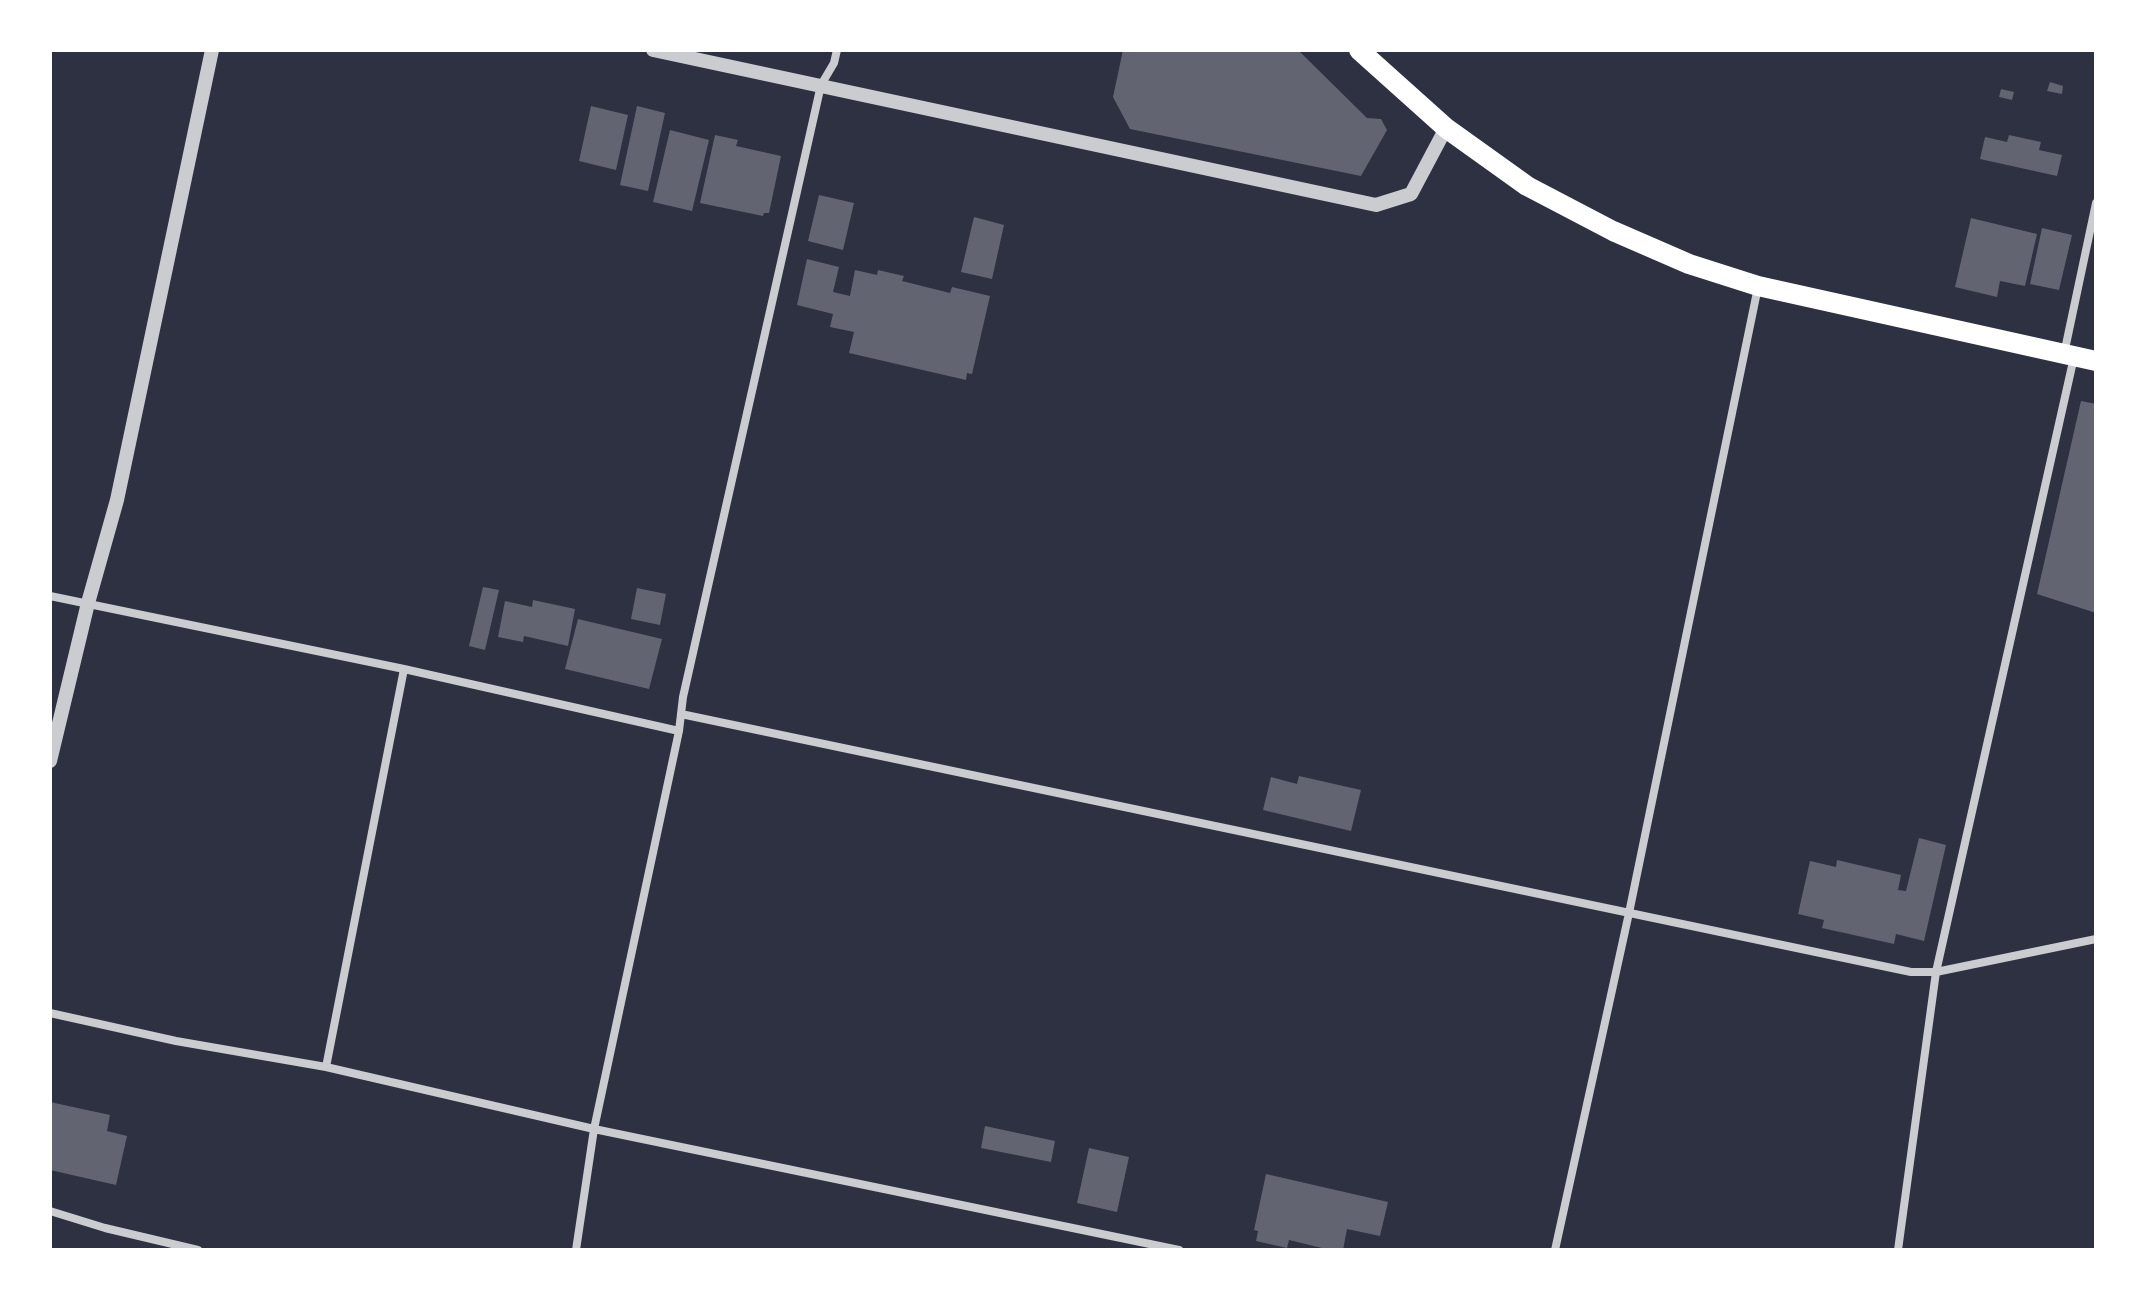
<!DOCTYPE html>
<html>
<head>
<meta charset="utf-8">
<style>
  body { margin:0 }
  #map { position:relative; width:2146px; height:1300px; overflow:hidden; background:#2d3142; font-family:"Varela Round",sans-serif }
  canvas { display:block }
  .frame { position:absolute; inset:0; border:52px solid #fff; pointer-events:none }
</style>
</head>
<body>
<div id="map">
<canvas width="2146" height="1300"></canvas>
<div class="frame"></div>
</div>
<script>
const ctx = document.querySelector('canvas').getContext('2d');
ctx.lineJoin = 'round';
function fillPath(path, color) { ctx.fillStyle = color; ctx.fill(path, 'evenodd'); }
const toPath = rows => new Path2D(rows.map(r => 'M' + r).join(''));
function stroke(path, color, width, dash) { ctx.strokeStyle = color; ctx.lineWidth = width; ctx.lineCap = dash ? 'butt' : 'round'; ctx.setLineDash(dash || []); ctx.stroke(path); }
fillPath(toPath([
  [1123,50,1298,50,1367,118,1381,119,1387,130,1361,176,1130,129,1113,97],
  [2050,82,2063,86,2062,94,2047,91],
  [2001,89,2014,92,2012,100,1999,97],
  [591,106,628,115,616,170,579,161],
  [637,106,665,113,648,191,620,185],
  [670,130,709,140,692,211,653,202],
  [715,135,738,140,736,146,781,156,769,213,764,213,763,216,700,203],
  [2009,135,2041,142,2039,150,2062,155,2057,176,1980,159,1985,137,2007,142],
  [819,195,854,203,843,250,808,241],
  [974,217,1004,225,992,279,961,272],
  [1971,218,2037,234,2025,286,2000,281,1997,297,1955,287],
  [2042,228,2072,235,2059,290,2030,284],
  [807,259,839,267,833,292,850,296,855,270,877,275,878,270,904,276,902,281,950,293,952,287,990,296,972,374,967,373,966,380,849,353,854,332,830,327,833,314,797,305],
  [2081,401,2096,404,2096,613,2037,594],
  [483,587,499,590,485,650,469,646],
  [637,588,666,594,660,625,631,619],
  [533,600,575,609,568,646,524,636,523,642,498,637,505,601,532,607],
  [578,619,662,639,649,689,565,669],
  [1299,776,1361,790,1351,831,1263,810,1271,777,1297,784],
  [1919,838,1946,845,1924,941,1896,934,1894,944,1822,928,1824,920,1798,914,1810,861,1836,867,1837,860,1901,875,1898,890,1906,891],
  [50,1102,110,1115,107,1131,127,1136,116,1185,50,1170],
  [985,1126,1055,1141,1051,1162,981,1148],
  [1089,1148,1129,1157,1117,1212,1077,1203],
  [1266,1174,1388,1202,1380,1236,1347,1229,1343,1250,1330,1250,1289,1240,1287,1248,1256,1241,1258,1231,1254,1230]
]), '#626471');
stroke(toPath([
  [2064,354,2096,203],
  [50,596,404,669,679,731],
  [681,714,1911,972,1936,972,2096,939],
  [50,1013,176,1041,326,1067,594,1129,1179,1250],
  [326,1067,404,669],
  [50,1211,105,1228,198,1250],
  [576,1250,594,1129,679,731,683,697,821,85,834,63,837,50],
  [1555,1250,1629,913,1758,287],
  [1898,1250,1936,972,2074,357]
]), '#caccd0', 8);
stroke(toPath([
  [653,50,1376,205,1411,194,1446,128],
  [50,761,88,603,117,500,212,50]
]), '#caccd0', 14);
stroke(toPath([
  [1359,50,1446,128,1527,186,1613,231,1689,264,1758,286,2096,361]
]), '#fff', 20);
</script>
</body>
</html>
